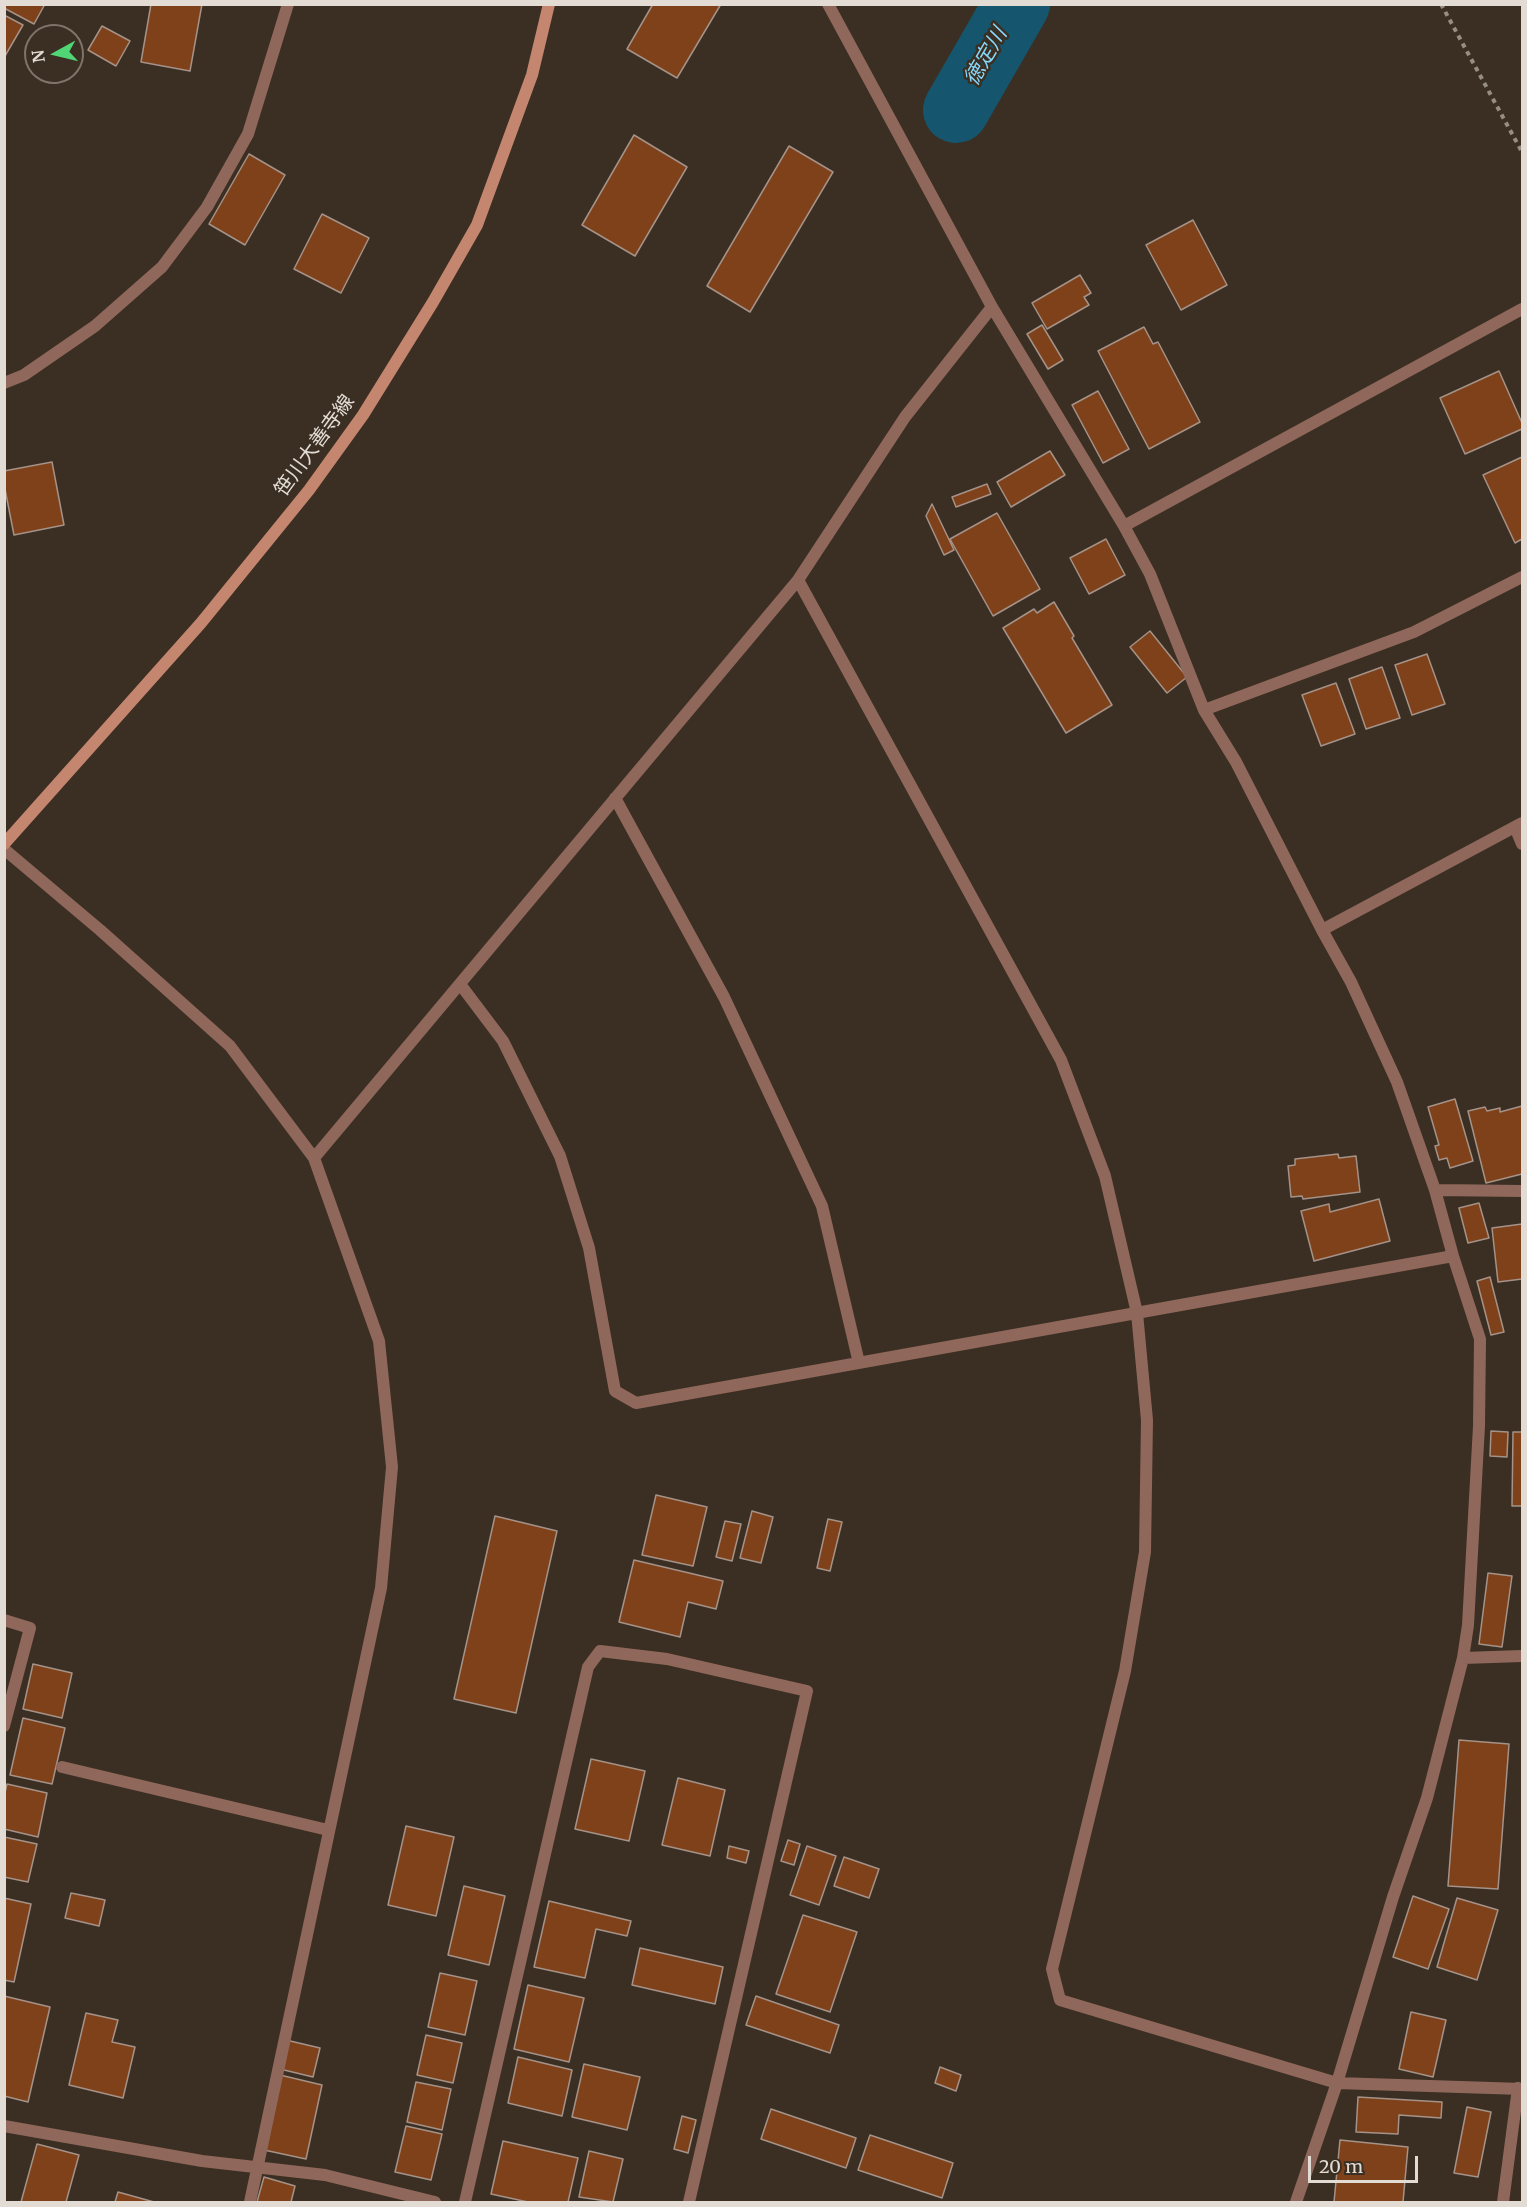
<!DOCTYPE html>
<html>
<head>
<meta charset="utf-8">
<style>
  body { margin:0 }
  #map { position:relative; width:1527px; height:2207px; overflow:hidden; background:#3b2f23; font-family:Merriweather,serif }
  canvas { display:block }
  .frame { position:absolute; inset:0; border:6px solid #e3dcd4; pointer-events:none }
  .north { position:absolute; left:24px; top:24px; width:60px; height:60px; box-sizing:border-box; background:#3b2f23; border:2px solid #7e746a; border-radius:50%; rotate:262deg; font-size:16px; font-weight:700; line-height:24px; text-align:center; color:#e3dcd4 }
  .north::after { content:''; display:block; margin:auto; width:21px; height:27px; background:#50d674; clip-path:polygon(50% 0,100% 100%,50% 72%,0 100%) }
  .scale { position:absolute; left:1308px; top:2156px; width:110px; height:27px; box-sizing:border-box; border:3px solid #e3dcd4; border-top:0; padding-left:8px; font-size:18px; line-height:21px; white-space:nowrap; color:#e3dcd4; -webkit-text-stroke:4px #3b2f23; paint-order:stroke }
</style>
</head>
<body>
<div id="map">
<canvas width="1527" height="2207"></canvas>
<div class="frame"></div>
<div class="north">N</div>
<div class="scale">20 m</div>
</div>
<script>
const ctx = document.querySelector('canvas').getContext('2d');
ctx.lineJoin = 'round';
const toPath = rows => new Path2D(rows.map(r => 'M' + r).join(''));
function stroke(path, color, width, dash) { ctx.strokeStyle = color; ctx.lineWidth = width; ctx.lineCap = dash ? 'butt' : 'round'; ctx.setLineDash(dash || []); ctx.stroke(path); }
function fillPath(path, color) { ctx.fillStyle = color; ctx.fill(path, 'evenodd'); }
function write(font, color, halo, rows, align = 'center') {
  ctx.font = font + ' Merriweather,"Noto Sans JP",serif'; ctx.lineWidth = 5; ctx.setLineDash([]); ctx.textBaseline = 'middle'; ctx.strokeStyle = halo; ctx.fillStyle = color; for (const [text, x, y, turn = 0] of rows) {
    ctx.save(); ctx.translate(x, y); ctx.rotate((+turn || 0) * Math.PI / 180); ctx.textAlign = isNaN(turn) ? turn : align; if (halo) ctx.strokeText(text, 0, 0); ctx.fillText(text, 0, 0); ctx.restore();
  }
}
stroke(toPath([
  [956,110,1017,4]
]), '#15566e', 66);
const building = toPath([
  [4,4,45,4,34,24,4,8,4,4],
  [151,4,202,4,190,71,141,62,151,4],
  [653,4,721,4,677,78,627,49,653,4],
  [4,15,23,25,5,56,4,55,4,15],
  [102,26,130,41,116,66,88,50,102,26],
  [634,135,687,167,635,256,582,225,634,135],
  [789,146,833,172,750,312,707,286,789,146],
  [249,154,285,175,245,245,209,224,249,154],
  [322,214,369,238,341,293,294,269,322,214],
  [1193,220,1227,285,1181,310,1146,245,1193,220],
  [1080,275,1091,293,1084,297,1089,305,1047,329,1032,303,1080,275],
  [1042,325,1063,360,1048,369,1027,334,1042,325],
  [1144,327,1153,344,1158,342,1200,422,1149,449,1098,351,1144,327],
  [1499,371,1522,423,1522,429,1465,454,1440,398,1499,371],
  [1098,391,1129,449,1103,463,1072,405,1098,391],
  [1050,451,1065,475,1011,507,997,482,1050,451],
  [1522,457,1522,539,1515,543,1483,475,1522,457],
  [52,462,64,525,14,535,4,484,4,471,52,462],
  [987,484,991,494,956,507,952,497,987,484],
  [932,504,954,550,944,555,926,516,932,504],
  [997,513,1040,589,993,616,950,539,997,513],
  [1106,539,1125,575,1089,594,1070,558,1106,539],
  [1054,602,1074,636,1072,638,1112,705,1066,733,1003,628,1034,609,1037,613,1054,602],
  [1150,631,1187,677,1167,693,1130,647,1150,631],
  [1427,654,1445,704,1412,715,1395,665,1427,654],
  [1382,667,1400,718,1366,729,1349,679,1382,667],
  [1336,683,1355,734,1321,746,1302,695,1336,683],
  [1455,1099,1473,1161,1450,1168,1447,1158,1439,1160,1435,1146,1439,1145,1428,1107,1455,1099],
  [1522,1106,1522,1174,1486,1183,1468,1111,1485,1107,1487,1111,1500,1108,1500,1112,1522,1106],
  [1338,1154,1339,1158,1356,1156,1360,1192,1303,1199,1302,1196,1291,1197,1288,1166,1295,1165,1295,1159,1338,1154],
  [1379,1199,1390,1241,1314,1261,1301,1211,1329,1204,1330,1212,1379,1199],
  [1479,1203,1489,1238,1468,1243,1459,1208,1479,1203],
  [1522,1224,1522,1279,1498,1282,1492,1228,1522,1224],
  [1490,1277,1504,1332,1491,1335,1477,1281,1490,1277],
  [1491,1431,1508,1432,1507,1457,1490,1456,1491,1431],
  [1513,1432,1522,1432,1522,1506,1512,1506,1513,1432],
  [656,1495,707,1507,693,1566,642,1555,656,1495],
  [752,1511,773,1517,761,1563,740,1558,752,1511],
  [495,1516,557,1531,516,1713,454,1699,495,1516],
  [828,1519,842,1522,830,1571,817,1568,828,1519],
  [725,1521,741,1524,732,1561,716,1557,725,1521],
  [634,1560,723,1581,716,1609,688,1602,680,1637,619,1622,634,1560],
  [1488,1573,1512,1576,1502,1647,1479,1644,1488,1573],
  [33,1664,72,1673,62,1718,23,1709,33,1664],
  [23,1718,65,1728,52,1784,10,1775,23,1718],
  [1459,1740,1509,1744,1498,1889,1448,1886,1459,1740],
  [591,1759,645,1771,629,1841,575,1829,591,1759],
  [678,1778,725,1790,710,1856,662,1845,678,1778],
  [7,1784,47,1793,38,1837,4,1829,4,1797,7,1784],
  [406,1826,454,1837,436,1916,388,1905,406,1826],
  [4,1837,37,1844,28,1882,4,1877,4,1837],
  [788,1840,800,1844,794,1865,781,1861,788,1840],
  [729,1846,749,1851,746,1863,727,1858,729,1846],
  [807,1846,836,1856,819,1905,790,1895,807,1846],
  [844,1857,879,1869,869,1898,834,1886,844,1857],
  [464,1886,505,1896,489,1965,448,1955,464,1886],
  [71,1893,105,1900,99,1926,65,1918,71,1893],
  [1413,1896,1449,1909,1428,1969,1393,1957,1413,1896],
  [4,1898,31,1904,14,1982,4,1980,4,1898],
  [1457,1898,1498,1910,1477,1980,1437,1967,1457,1898],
  [549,1901,631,1921,627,1936,596,1929,585,1978,534,1967,549,1901],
  [803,1915,857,1932,830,2012,776,1994,803,1915],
  [640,1948,723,1967,715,2004,632,1985,640,1948],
  [440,1973,477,1981,465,2035,428,2027,440,1973],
  [528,1985,584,1998,569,2062,514,2049,528,1985],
  [4,1996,50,2007,28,2102,4,2096,4,1996],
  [756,1996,839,2025,830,2053,746,2025,756,1996],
  [1411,2012,1446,2020,1433,2077,1399,2069,1411,2012],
  [86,2013,118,2020,112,2042,135,2047,123,2098,69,2085,86,2013],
  [426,2035,462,2043,453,2083,417,2075,426,2035],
  [286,2040,320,2048,313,2077,280,2069,286,2040],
  [518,2057,572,2070,562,2116,508,2103,518,2057],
  [584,2064,640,2077,627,2130,572,2117,584,2064],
  [940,2067,961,2075,956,2091,935,2083,940,2067],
  [280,2075,322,2085,306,2159,264,2150,280,2075],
  [416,2082,451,2089,442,2130,407,2122,416,2082],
  [1358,2097,1442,2102,1441,2118,1399,2115,1398,2134,1356,2132,1358,2097],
  [1467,2107,1491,2112,1478,2177,1454,2173,1467,2107],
  [771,2109,856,2138,846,2168,761,2139,771,2109],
  [682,2116,696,2120,688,2153,674,2149,682,2116],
  [406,2126,442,2134,431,2180,395,2172,406,2126],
  [870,2135,953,2163,942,2198,858,2170,870,2135],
  [1340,2140,1408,2147,1403,2202,1334,2202,1340,2140],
  [503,2141,578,2158,568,2202,528,2202,491,2194,503,2141],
  [37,2144,79,2155,66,2202,21,2202,37,2144],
  [589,2151,623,2159,613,2202,579,2197,589,2151],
  [264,2177,295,2186,291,2202,257,2202,264,2177],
  [118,2192,154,2202,115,2202,118,2192]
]);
fillPath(building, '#7e411a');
stroke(building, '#a59288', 1.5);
stroke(toPath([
  [1441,4,1522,152]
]), '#968d83', 4, [4.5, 4.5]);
stroke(toPath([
  [828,4,992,307,1124,526,1150,574,1204,710,1236,762,1322,930,1351,982,1397,1082,1435,1190],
  [4,383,24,375,95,326,162,267,207,207,248,134,288,4],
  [1124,526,1522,309],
  [798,580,905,417,992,307],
  [1204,710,1414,632,1522,577],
  [615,798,724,997,822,1206,859,1363],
  [1515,827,1522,844],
  [4,849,100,930,230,1046,314,1158,379,1341,392,1467,381,1588,250,2202],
  [1322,930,1522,823],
  [460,984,503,1041,560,1156,589,1248,615,1391,636,1403,1453,1256],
  [314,1158,798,580,1061,1060,1105,1176,1137,1313,1147,1420,1145,1552,1125,1671,1052,1969,1060,2000,1337,2083,1522,2089],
  [4,1620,30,1628,4,1726],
  [1463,1658,1522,1656],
  [62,1767,328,1830],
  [4,2126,202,2161,325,2175,435,2202],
  [465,2202,588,1667,600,1651,667,1659,807,1691,689,2202],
  [1296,2202,1337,2083,1393,1897,1427,1798,1463,1658,1468,1625,1479,1426,1480,1339,1453,1256,1435,1190,1522,1191],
  [1503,2202,1518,2088]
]), '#90685b', 12);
stroke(toPath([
  [4,844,201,623,309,490,363,415,433,302,477,225,532,75,549,4]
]), '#c58670', 12);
write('20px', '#e3dcd4', '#3b2f23', [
  ["笹川大善寺線",315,446,-54]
]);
write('italic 21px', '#87d7fa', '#3b2f23', [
  ["徳定川",986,57,-60]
]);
</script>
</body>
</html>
